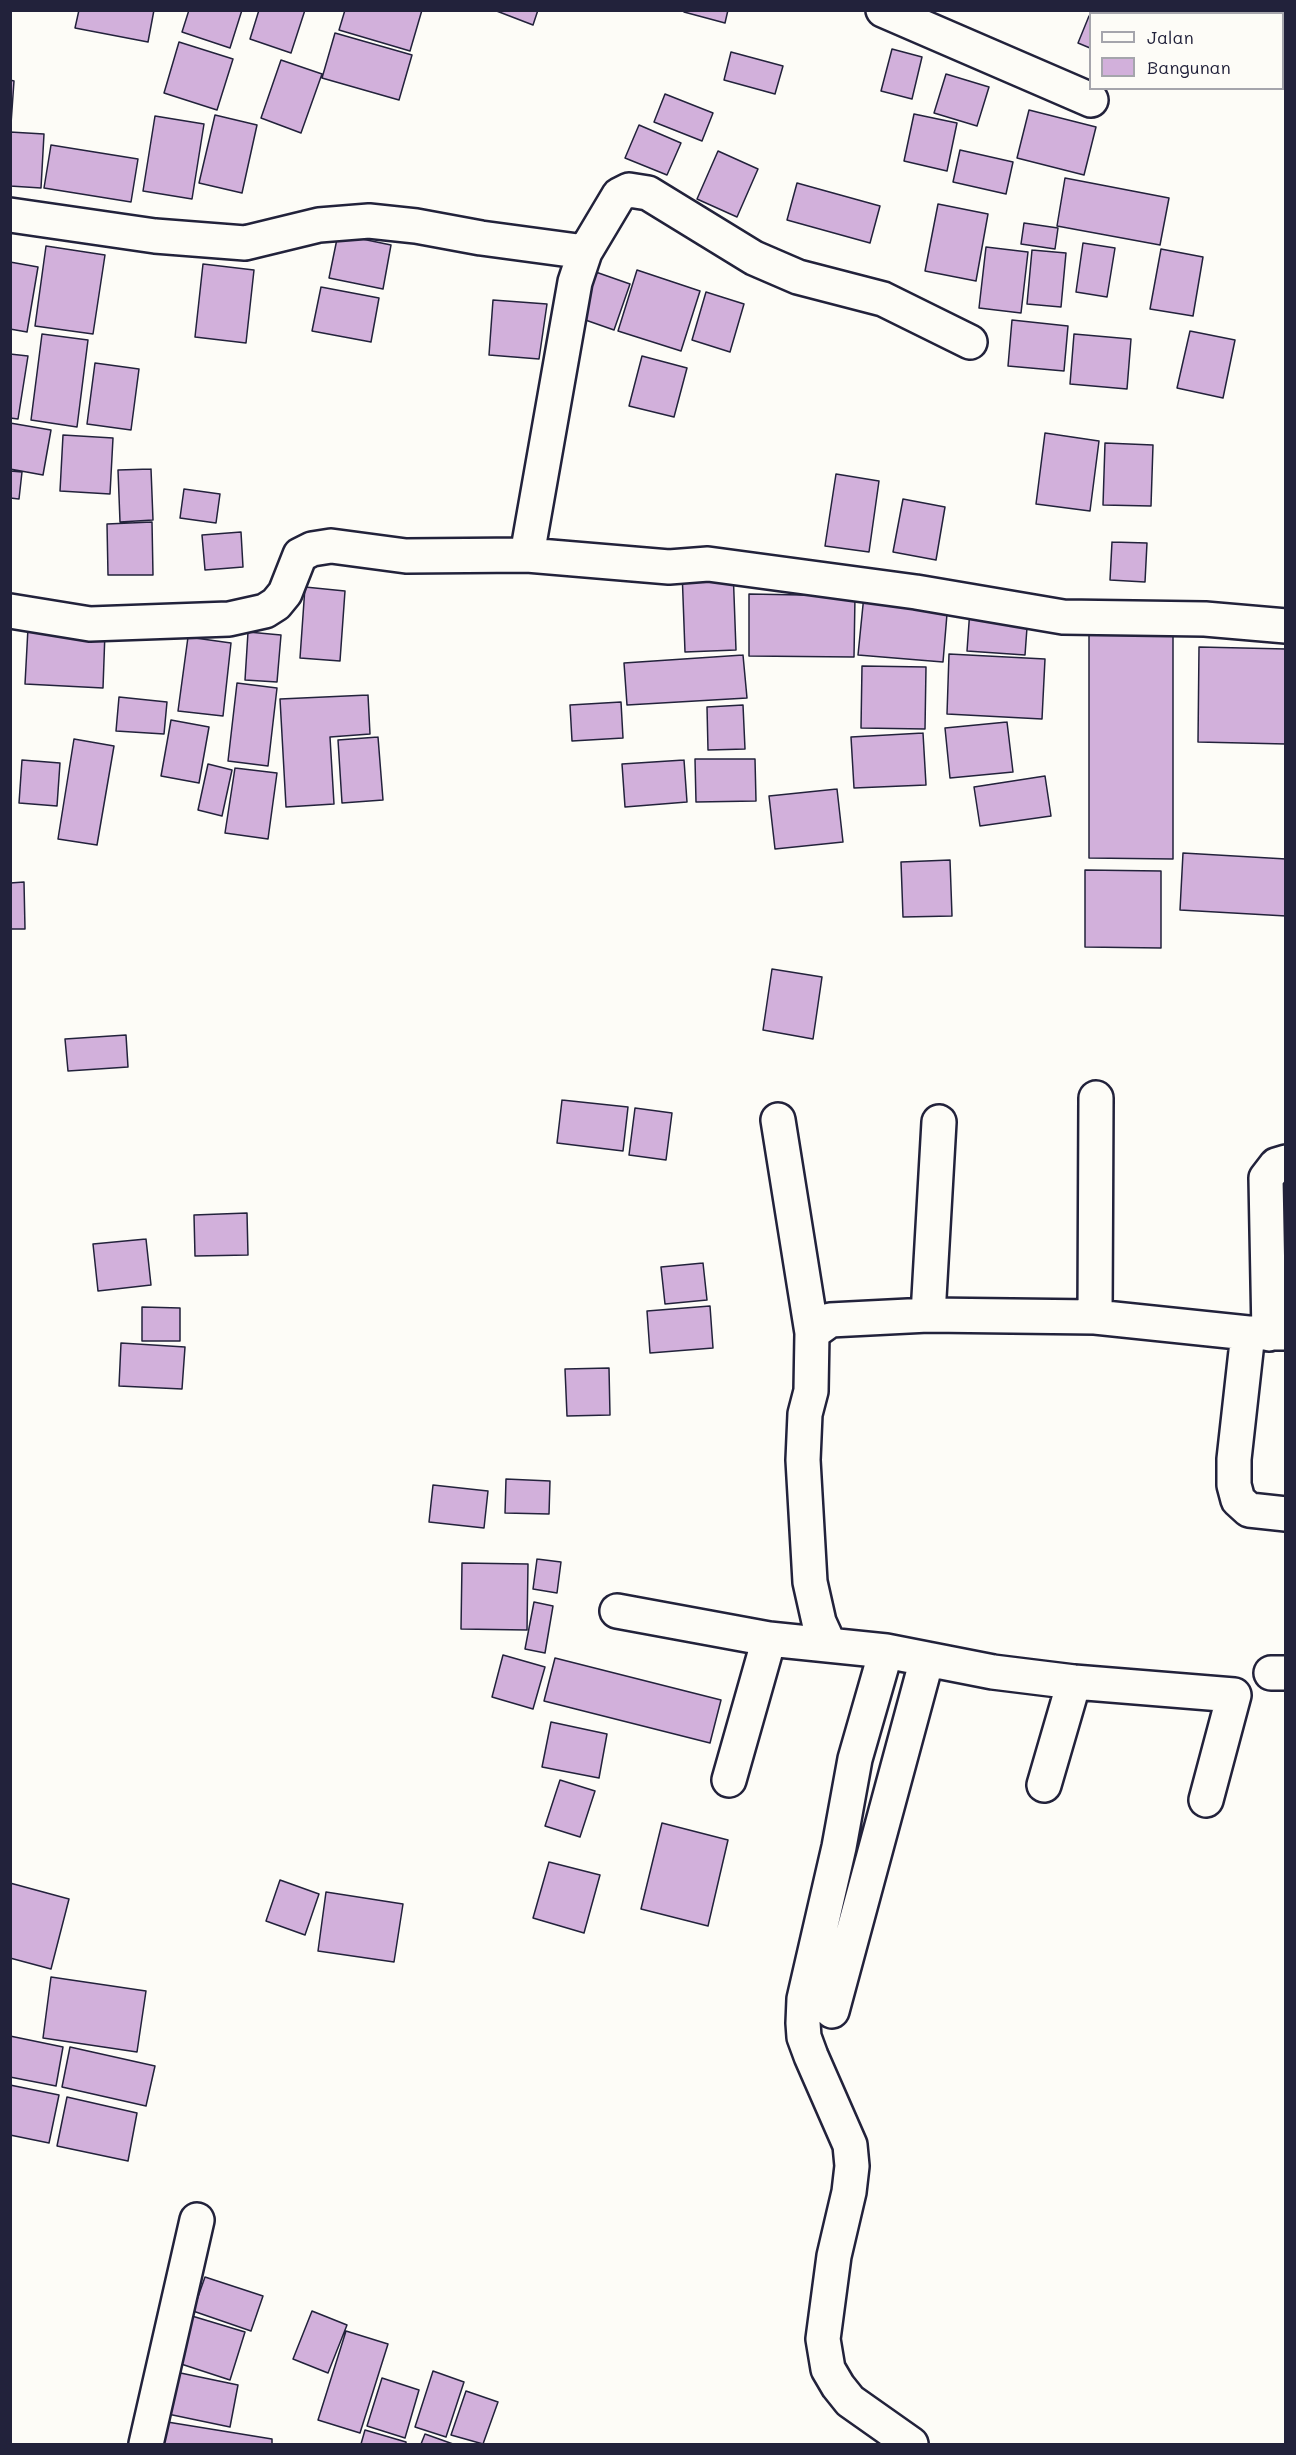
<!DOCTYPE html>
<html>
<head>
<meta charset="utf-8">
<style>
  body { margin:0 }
  #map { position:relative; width:1296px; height:2455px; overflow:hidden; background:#fdfcf7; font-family:Mali,sans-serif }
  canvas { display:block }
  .frame { position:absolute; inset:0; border:12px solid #22223b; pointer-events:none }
  .legend { position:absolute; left:1089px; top:12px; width:195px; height:78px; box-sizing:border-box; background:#fdfcf7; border:2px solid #a5a5ac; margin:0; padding:8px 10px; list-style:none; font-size:18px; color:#22223b }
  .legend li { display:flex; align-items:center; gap:12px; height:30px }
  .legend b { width:30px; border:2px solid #a5a5ac }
</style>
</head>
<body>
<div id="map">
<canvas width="1296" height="2455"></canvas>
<div class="frame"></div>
<ul class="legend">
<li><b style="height:8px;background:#fdfcf7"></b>Jalan</li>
<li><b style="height:16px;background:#d2b0db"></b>Bangunan</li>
</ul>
</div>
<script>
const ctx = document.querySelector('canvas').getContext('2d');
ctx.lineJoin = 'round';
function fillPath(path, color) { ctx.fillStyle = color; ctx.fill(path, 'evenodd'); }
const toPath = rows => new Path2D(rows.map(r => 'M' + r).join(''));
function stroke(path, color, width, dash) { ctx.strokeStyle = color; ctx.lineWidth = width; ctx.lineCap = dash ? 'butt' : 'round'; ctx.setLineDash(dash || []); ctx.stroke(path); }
const building = toPath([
  [79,10,154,10,148,42,75,28,79,10],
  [189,10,242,10,230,48,182,32,189,10],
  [259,10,305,10,291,53,250,39,259,10],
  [345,10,422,10,410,51,339,30,345,10],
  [494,10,538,10,533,25,494,10],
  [684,10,728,10,725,23,684,12,684,10],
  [1089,16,1090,16,1090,48,1078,43,1089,16],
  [335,33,412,55,399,100,322,78,335,33],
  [179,42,233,59,217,110,164,93,179,42],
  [892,49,922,57,912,99,881,91,892,49],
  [731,52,783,66,775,94,724,80,731,52],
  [281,60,322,74,301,133,261,118,281,60],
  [946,74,989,87,977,126,934,113,946,74],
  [10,80,14,81,11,124,10,124,10,80],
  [665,94,713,113,702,141,654,122,665,94],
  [1029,110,1096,127,1084,175,1017,158,1029,110],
  [914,114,957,123,947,171,904,161,914,114],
  [215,115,257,125,242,193,199,183,215,115],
  [155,116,204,124,192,199,143,191,155,116],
  [639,125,681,143,667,175,625,158,639,125],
  [10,132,44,134,41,188,10,186,10,132],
  [51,145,138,159,131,202,44,188,51,145],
  [960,150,1013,162,1006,194,953,182,960,150],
  [718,151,758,169,737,217,697,199,718,151],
  [1065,178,1169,198,1160,245,1057,226,1065,178],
  [797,183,880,206,870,243,787,220,797,183],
  [938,204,988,214,976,281,925,271,938,204],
  [1024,223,1058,228,1055,249,1021,244,1024,223],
  [338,234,391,245,383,289,329,278,338,234],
  [1083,243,1115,248,1107,297,1076,292,1083,243],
  [46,246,105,255,93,334,35,326,46,246],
  [986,247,1028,252,1021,313,979,308,986,247],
  [1161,249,1203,257,1193,316,1150,309,1161,249],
  [1032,250,1066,253,1061,307,1027,304,1032,250],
  [10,262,38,267,27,332,10,329,10,262],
  [203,264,254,270,246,343,195,337,203,264],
  [590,270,630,284,614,330,574,316,590,270],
  [637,270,700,291,681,351,618,331,637,270],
  [321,287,379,298,371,342,312,331,321,287],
  [706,292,744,304,730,352,692,340,706,292],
  [493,300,547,304,539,359,489,355,493,300],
  [1012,320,1068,326,1064,371,1008,366,1012,320],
  [1190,331,1235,340,1223,398,1177,388,1190,331],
  [42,334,88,340,77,427,31,420,42,334],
  [1074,334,1131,339,1127,389,1070,384,1074,334],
  [10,354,28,356,18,419,10,418,10,354],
  [642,356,687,368,674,417,629,406,642,356],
  [95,363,139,369,131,430,87,424,95,363],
  [10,423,51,430,43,475,10,469,10,423],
  [1045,433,1099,441,1090,511,1036,504,1045,433],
  [63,435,113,438,110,494,60,491,63,435],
  [1105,443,1153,445,1151,506,1103,505,1105,443],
  [151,469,153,520,120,522,118,470,151,469],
  [10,471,22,472,19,499,10,498,10,471],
  [836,474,879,481,869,552,825,546,836,474],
  [184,489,220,494,216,523,180,518,184,489],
  [903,499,945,507,936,560,893,552,903,499],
  [152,522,153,575,108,575,107,524,152,522],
  [241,532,243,567,205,570,202,535,241,532],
  [1112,542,1147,543,1145,582,1110,580,1112,542],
  [733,568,736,650,685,652,682,570,733,568],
  [305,587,345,591,340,661,300,658,305,587],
  [749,594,855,596,854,657,749,656,749,594],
  [864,595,948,602,943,662,858,655,864,595],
  [970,609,1028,614,1025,655,967,651,970,609],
  [28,628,105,632,103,688,25,684,28,628],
  [1089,631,1173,632,1173,859,1089,858,1089,631],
  [248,632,281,635,277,682,245,680,248,632],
  [188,637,231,643,223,716,178,711,188,637],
  [1199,647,1286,649,1286,744,1198,742,1199,647],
  [949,654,1045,659,1042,719,947,714,949,654],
  [743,655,747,698,627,705,624,663,743,655],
  [862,666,926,667,925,729,861,728,862,666],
  [237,683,277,688,268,766,228,761,237,683],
  [368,695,370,734,330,737,334,804,286,807,280,699,368,695],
  [119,697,167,702,164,734,116,731,119,697],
  [621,702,623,738,572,741,570,705,621,702],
  [743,705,745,749,708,750,707,707,743,705],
  [171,720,209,727,199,783,161,776,171,720],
  [1007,722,1013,772,950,778,945,728,1007,722],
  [923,733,926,785,854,788,851,737,923,733],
  [378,737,383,800,342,803,338,740,378,737],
  [74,739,114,746,97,845,58,839,74,739],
  [695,759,755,759,756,801,696,802,695,759],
  [22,760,60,763,57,806,19,803,22,760],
  [684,760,687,802,625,807,622,764,684,760],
  [208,764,232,770,222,816,198,810,208,764],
  [235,768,277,773,268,839,225,833,235,768],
  [1045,776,1051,816,980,826,974,787,1045,776],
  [837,789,843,842,775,849,769,796,837,789],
  [1183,853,1286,859,1286,916,1180,910,1183,853],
  [950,860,952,916,903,917,901,862,950,860],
  [1085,870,1161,871,1161,948,1085,947,1085,870],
  [24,882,25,929,10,929,10,883,24,882],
  [772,969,822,977,813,1039,763,1030,772,969],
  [126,1035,128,1067,68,1071,65,1039,126,1035],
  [562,1100,628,1107,623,1151,557,1143,562,1100],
  [635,1108,672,1113,666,1160,629,1155,635,1108],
  [247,1213,248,1255,195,1256,194,1215,247,1213],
  [146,1239,151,1285,98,1291,93,1244,146,1239],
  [703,1263,707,1300,665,1304,661,1267,703,1263],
  [710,1306,713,1348,650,1353,647,1311,710,1306],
  [142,1307,180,1308,180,1341,142,1341,142,1307],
  [121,1343,185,1347,182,1389,119,1386,121,1343],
  [609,1368,610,1415,567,1416,565,1369,609,1368],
  [506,1479,550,1481,549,1514,505,1513,506,1479],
  [433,1485,488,1491,484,1528,429,1522,433,1485],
  [537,1559,561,1562,557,1593,533,1589,537,1559],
  [462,1563,528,1564,527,1630,461,1629,462,1563],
  [534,1602,553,1606,545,1653,525,1649,534,1602],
  [503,1655,545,1667,533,1709,492,1697,503,1655],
  [555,1658,721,1700,710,1743,544,1701,555,1658],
  [551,1722,607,1734,599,1778,542,1767,551,1722],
  [560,1780,595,1791,580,1837,545,1826,560,1780],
  [662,1823,728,1840,708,1926,641,1909,662,1823],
  [549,1862,600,1875,584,1933,533,1918,549,1862],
  [280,1880,319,1894,305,1935,266,1921,280,1880],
  [10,1883,69,1899,51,1969,10,1958,10,1883],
  [326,1892,403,1904,394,1962,318,1951,326,1892],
  [51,1977,146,1991,137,2052,43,2038,51,1977],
  [10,2036,63,2047,56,2086,10,2077,10,2036],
  [70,2047,155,2066,146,2106,62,2087,70,2047],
  [10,2085,59,2095,49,2143,10,2135,10,2085],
  [67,2097,137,2113,128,2161,57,2146,67,2097],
  [205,2277,263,2296,251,2331,193,2311,205,2277],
  [312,2311,347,2325,328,2373,293,2359,312,2311],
  [192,2316,245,2332,230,2380,178,2363,192,2316],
  [346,2331,388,2344,360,2433,318,2420,346,2331],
  [171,2371,238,2385,230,2427,163,2413,171,2371],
  [433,2371,464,2382,446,2437,415,2427,433,2371],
  [382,2378,419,2390,405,2438,367,2426,382,2378],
  [466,2391,498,2402,483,2444,451,2435,466,2391],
  [155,2420,272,2439,272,2444,151,2444,155,2420],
  [365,2430,406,2442,406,2444,361,2444,365,2430],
  [425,2434,453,2444,421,2444,425,2434]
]);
fillPath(building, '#d2b0db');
stroke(building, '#22223b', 1.5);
const street = toPath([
  [883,10,1091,100],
  [10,215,155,236,245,243,319,225,369,221,416,226,481,238,585,252,575,282,527,555],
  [585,252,619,195,629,190,648,193,754,258,798,277,883,299,970,342],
  [10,611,90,624,229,619,265,611,276,604,285,593,300,555,312,549,331,546,406,556,527,555,669,567,708,564,916,592,1063,617,1205,619,1286,626],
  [778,1120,812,1333],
  [928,1315,939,1122],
  [1095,1317,1096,1098],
  [1248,1333,1234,1459,1234,1485,1238,1500,1249,1510,1286,1514],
  [1269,1334,1266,1178,1276,1165,1286,1162],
  [617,1611,769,1639],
  [829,1644,819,1622,810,1582,803,1460,805,1414,811,1391,812,1333,830,1320,928,1315,1095,1317,1248,1333,1286,1333],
  [886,1651,855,1759,839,1847,804,1999,803,2023,804,2037,811,2056,850,2145,852,2166,849,2192,834,2256,823,2339,828,2369,838,2386,850,2401,911,2444],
  [1271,1673,1286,1673],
  [729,1780,769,1639,886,1651,993,1672,1074,1682,1234,1695,1206,1800],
  [1044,1785,1074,1682],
  [832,2011,927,1659],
  [146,2444,197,2220]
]);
stroke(street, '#22223b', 38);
stroke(street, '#fdfcf7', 33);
</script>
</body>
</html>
